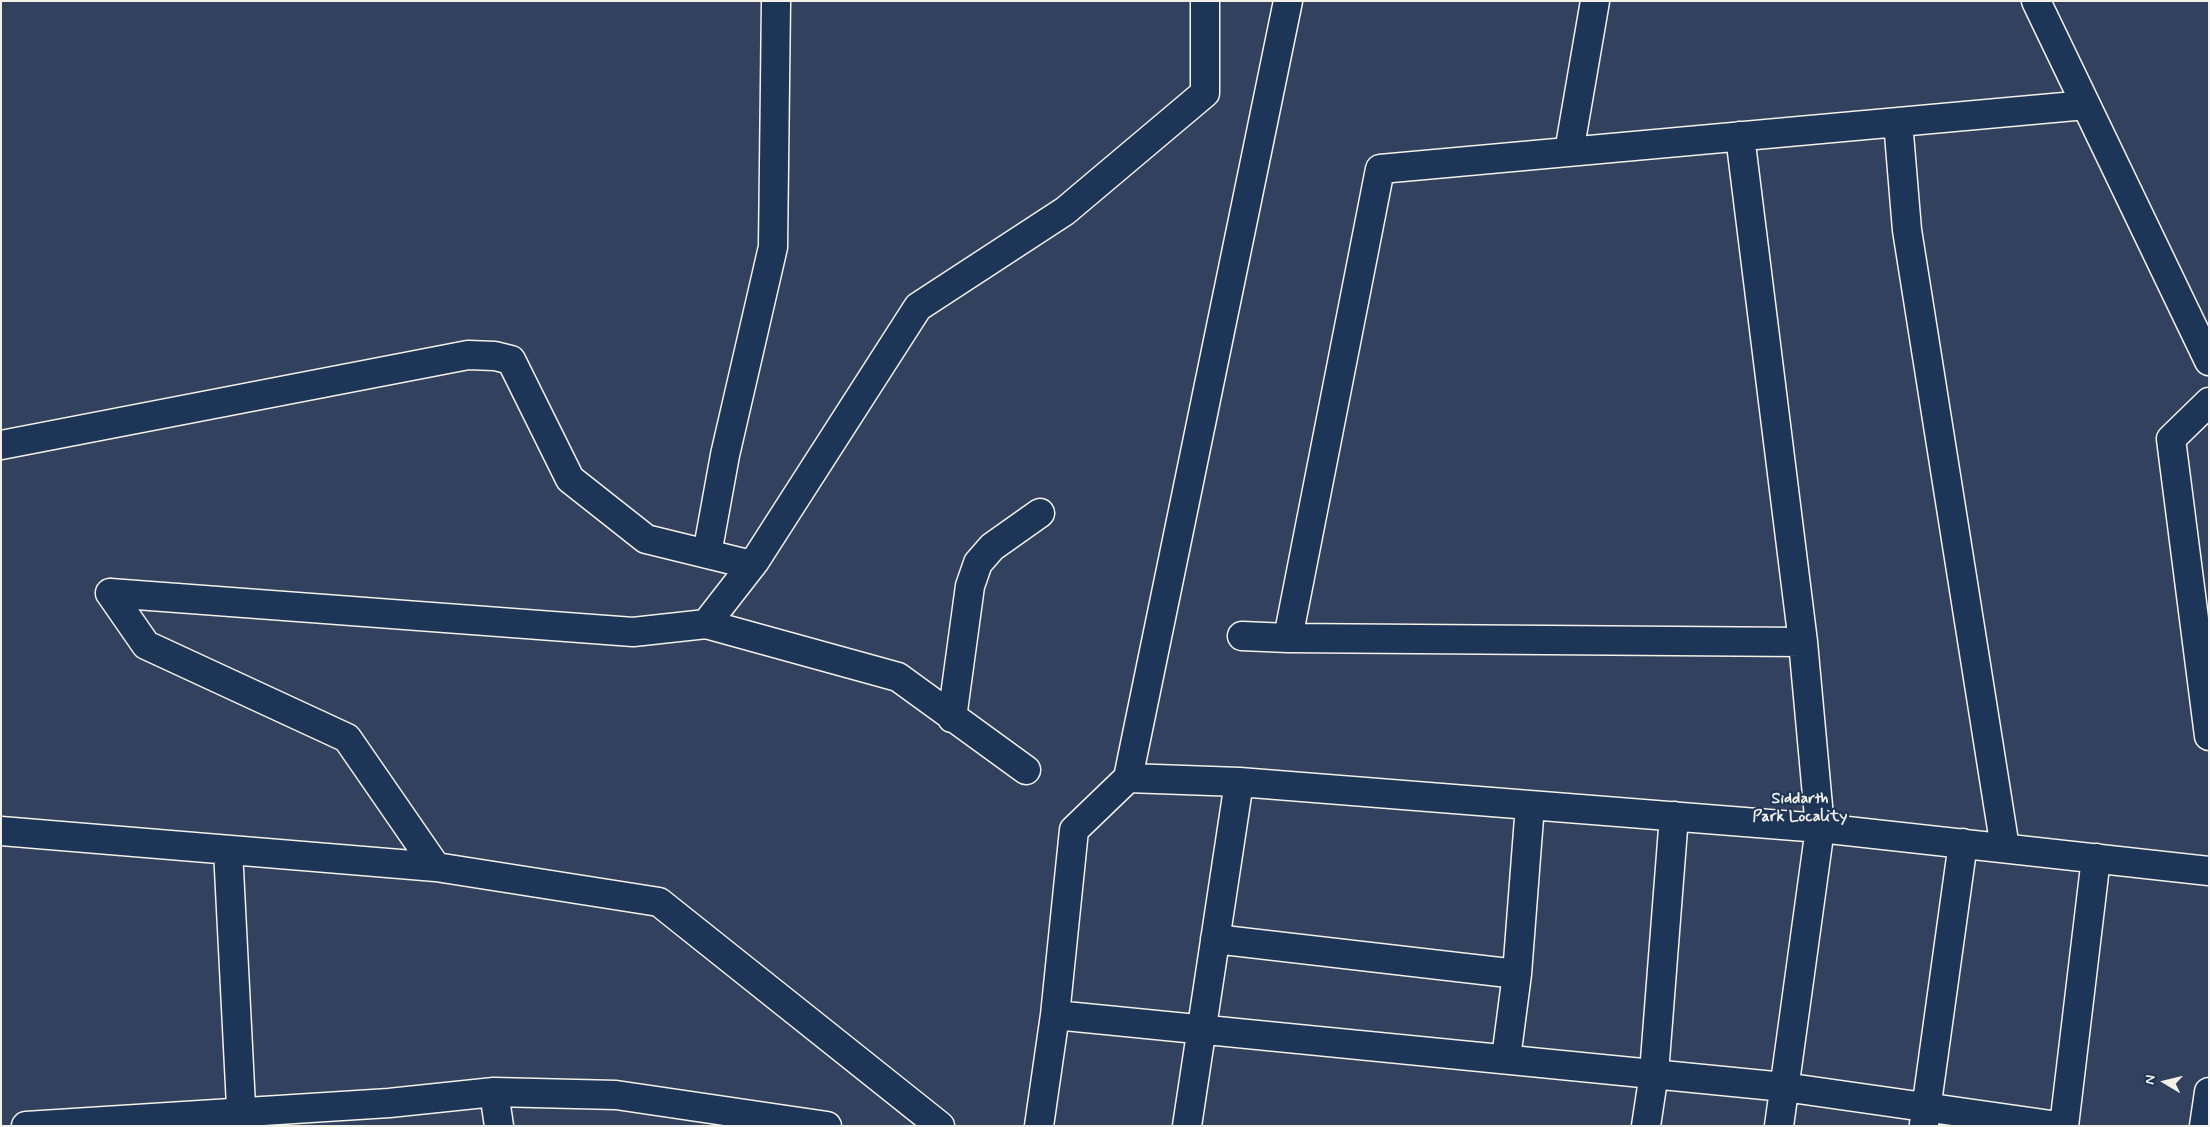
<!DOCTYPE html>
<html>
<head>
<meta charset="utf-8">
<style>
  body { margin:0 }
  #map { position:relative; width:2210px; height:1127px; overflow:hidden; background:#32425e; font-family:Mynerve,sans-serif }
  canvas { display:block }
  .frame { position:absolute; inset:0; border:2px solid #f4f1e8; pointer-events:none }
  .north { position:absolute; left:2140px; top:1057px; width:50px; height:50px; -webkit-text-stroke:4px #1d3557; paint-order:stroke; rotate:279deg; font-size:14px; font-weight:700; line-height:20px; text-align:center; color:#f4f1e8 }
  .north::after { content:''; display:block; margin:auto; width:18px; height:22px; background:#f4f1e8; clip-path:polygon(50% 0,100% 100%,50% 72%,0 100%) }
</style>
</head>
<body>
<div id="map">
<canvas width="2210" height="1127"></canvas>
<div class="frame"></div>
<div class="north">N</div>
</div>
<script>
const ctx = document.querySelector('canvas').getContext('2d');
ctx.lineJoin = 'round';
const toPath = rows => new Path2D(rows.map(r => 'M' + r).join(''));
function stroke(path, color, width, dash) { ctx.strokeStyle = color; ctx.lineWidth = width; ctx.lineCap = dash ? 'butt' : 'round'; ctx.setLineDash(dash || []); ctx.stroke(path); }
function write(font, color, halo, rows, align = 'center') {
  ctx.font = font + ' Mynerve,sans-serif'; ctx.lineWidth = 4.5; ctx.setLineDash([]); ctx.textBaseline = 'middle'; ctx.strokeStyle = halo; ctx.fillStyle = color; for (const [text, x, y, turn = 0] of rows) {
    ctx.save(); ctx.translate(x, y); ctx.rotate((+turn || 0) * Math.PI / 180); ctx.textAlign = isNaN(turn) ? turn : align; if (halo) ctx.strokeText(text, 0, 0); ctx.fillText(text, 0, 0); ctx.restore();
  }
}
const minor = toPath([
  [2036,1,2209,361],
  [1898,122,1907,230,2005,848],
  [1740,136,1803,642,1820,828,1779,1126],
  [1569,152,1595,1],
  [2209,402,2171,439,2209,736],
  [1,445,468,355,495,356,511,360,570,479,646,539,752,565],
  [707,554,725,455,773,247,776,1],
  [110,593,633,632,706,624,755,561,918,307,1065,211,1205,93,1205,1],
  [110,593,146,645,347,738,436,867,659,902,940,1126],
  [706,624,898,677,1026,770],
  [1242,636,1288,638,1803,642],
  [1288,638,1380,169,2086,105],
  [952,718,970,586,978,563,992,547,1040,513],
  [1128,778,1288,1],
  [1,831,436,867],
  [228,850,242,1126],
  [1215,939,1517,974],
  [1055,1015,1784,1087,2058,1126],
  [1506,1058,1517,974,1530,805],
  [494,1092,499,1126],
  [1924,1124,1963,843],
  [26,1126,389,1103,494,1092,616,1095,827,1126],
  [1039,1126,1055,1015,1074,830,1128,778,1239,782],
  [1187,1126,1239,782,1820,828,2209,871],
  [1646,1126,1654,1073,1674,816],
  [2064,1126,2096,858],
  [2204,1126,2209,1092]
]);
stroke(minor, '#f4f1e8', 31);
stroke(minor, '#1d3557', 28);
write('bold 16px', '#f4f1e8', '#1d3557', [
  ["Siddarth",1800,800],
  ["Park Locality",1800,818]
]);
</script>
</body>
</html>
